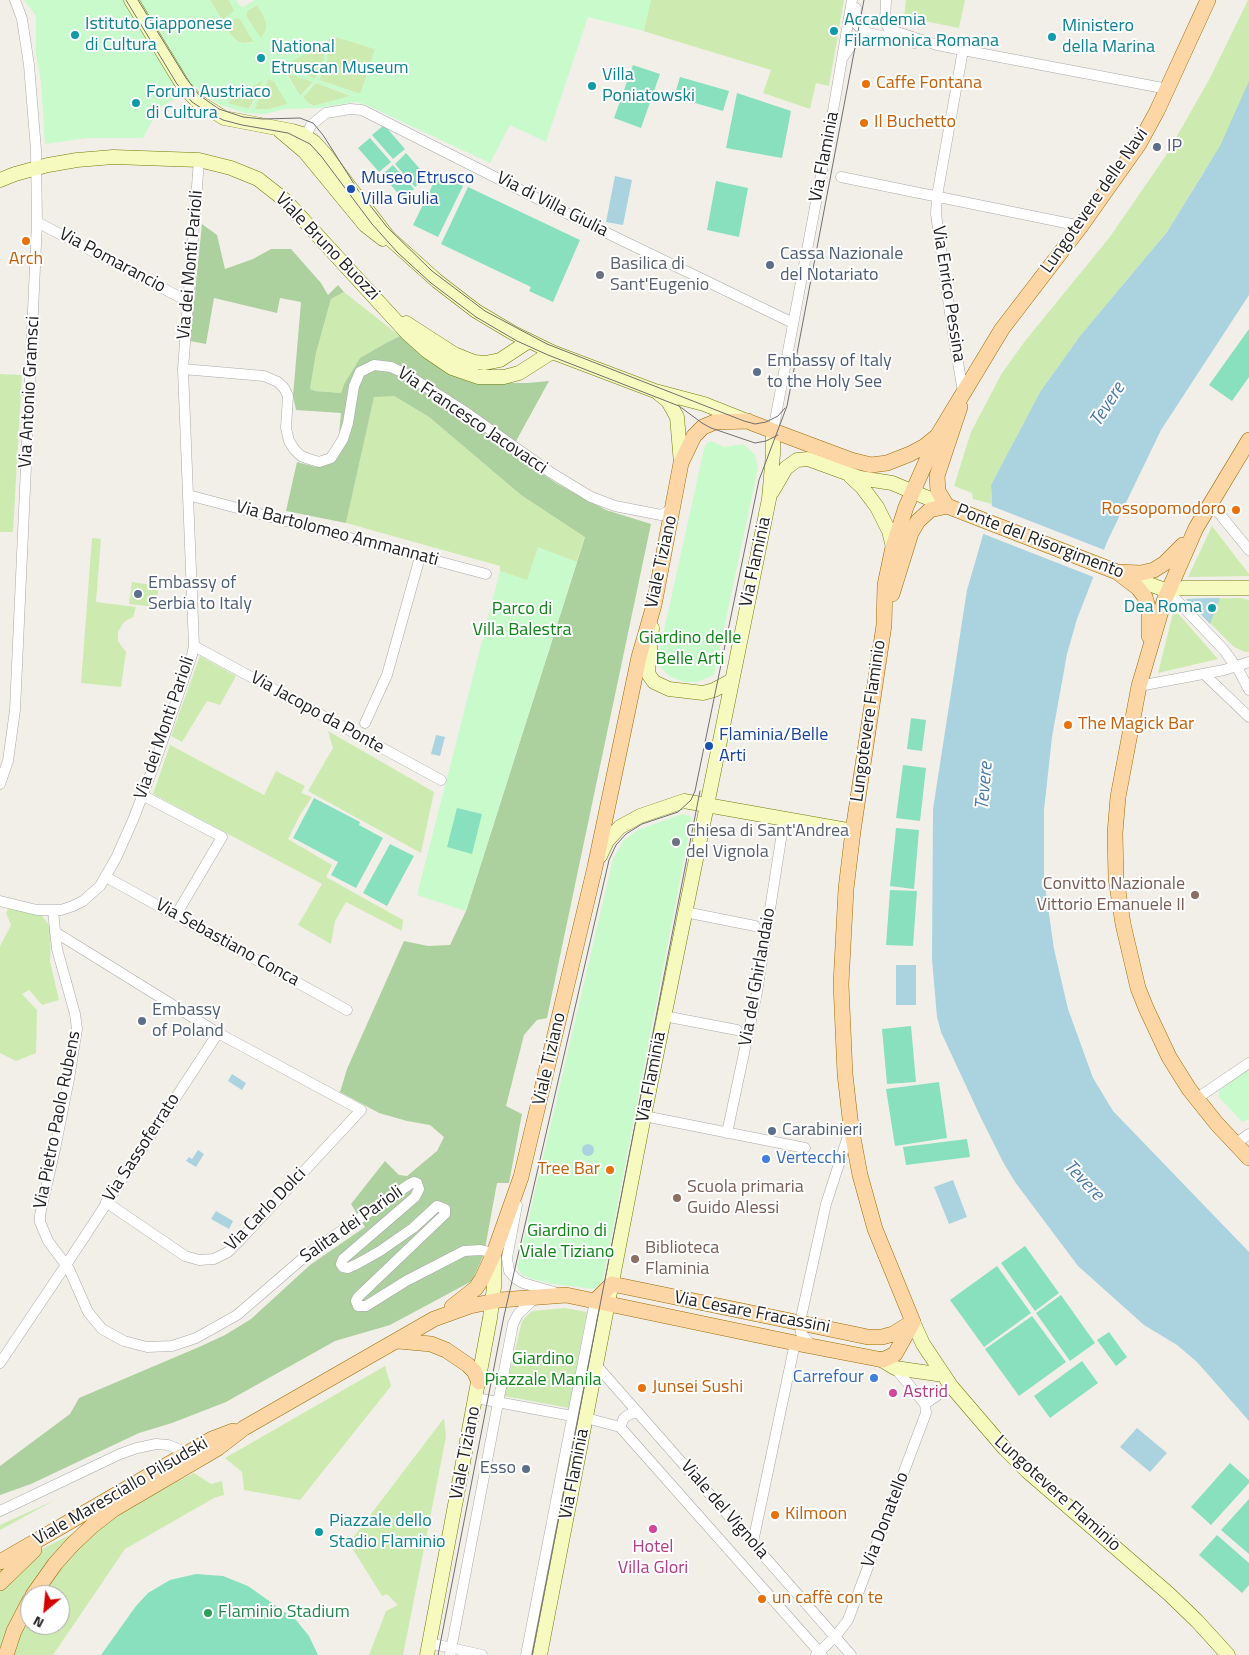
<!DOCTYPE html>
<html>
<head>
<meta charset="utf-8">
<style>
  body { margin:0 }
  #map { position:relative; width:1249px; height:1655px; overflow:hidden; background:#f2efe9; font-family:"Titillium Web",sans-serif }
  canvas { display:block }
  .north { position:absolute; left:20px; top:1585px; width:50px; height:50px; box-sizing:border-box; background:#fff; border:1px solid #a7a7a7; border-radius:50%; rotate:208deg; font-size:14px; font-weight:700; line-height:20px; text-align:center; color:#222 }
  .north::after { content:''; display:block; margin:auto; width:18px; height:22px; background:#d40000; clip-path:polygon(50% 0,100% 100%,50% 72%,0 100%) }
</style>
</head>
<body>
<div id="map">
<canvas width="1249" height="1655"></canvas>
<div class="north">N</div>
</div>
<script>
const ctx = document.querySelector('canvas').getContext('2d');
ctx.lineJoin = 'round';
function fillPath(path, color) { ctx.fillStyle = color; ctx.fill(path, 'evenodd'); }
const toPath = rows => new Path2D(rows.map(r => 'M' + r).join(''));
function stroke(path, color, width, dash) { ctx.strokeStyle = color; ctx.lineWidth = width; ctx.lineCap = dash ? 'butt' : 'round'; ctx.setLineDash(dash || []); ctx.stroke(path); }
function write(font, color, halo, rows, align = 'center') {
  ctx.font = font + ' "Titillium Web",sans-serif'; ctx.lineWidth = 4; ctx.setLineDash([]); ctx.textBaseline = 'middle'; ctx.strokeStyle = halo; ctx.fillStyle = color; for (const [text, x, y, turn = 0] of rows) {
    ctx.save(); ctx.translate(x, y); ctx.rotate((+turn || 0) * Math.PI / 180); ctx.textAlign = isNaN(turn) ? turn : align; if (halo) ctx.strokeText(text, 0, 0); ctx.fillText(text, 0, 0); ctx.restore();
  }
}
fillPath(toPath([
  [210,0,229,0,234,9,234,13,222,20],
  [648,0,844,0,829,86,816,83,810,109,763,93,771,70,643,31],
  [906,0,965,0,959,28,904,17],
  [1248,0,1249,0,1249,117,1205,170,1167,232,1080,336,1040,392,991,485,992,504,973,499,972,493,954,486,971,432,1002,373,1025,341,1109,238,1165,157,1210,78],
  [257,5,263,13,267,26,265,34,260,39,246,16,247,11],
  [235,18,240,19,254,42,242,43,237,41,230,34,225,25],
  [333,36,375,49,361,93,357,93,319,80,327,61,328,40],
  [325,41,324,60,316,79,286,68,287,64],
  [286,72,313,82,300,96],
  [264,79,249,109,227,103],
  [268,79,274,81,288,104,270,109,254,109],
  [316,83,351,96,313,106,307,102,303,97],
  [344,292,400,336,384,344,360,358,344,384,341,393,315,391,310,389,316,353,331,299],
  [0,374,22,375,13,532,0,532],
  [374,396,394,396,429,417,521,495,585,536,566,594,500,571,500,566,346,523],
  [1212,526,1249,574,1249,576,1188,577],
  [92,538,101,539,96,602,136,607,133,617,124,622,118,632,118,641,126,652,121,687,81,683],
  [132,582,159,586,156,607,129,604],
  [1241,598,1249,600,1249,652,1245,652,1234,647,1186,599],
  [1174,609,1175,610,1218,659,1158,673],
  [200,656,236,676,220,705,207,701,182,742,171,736],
  [328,731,434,792,421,853,308,791,333,748],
  [170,745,264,795,276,771,305,786,301,793,312,797,300,815,288,839,332,865,326,877,403,920,402,931,346,902,335,921,331,944,298,925,322,884,153,794],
  [9,907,40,913,51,928,50,961,59,1000,42,1005,29,990,22,994,37,1010,36,1053,16,1061,0,1053,0,946,11,925,6,913],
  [565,1308,587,1312,569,1408,504,1396,522,1321,532,1311],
  [385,1366,391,1386,300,1500,244,1490,242,1472,225,1458],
  [444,1418,446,1437,403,1655,369,1655,386,1611,398,1605,387,1594,382,1596,349,1543],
  [194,1473,211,1484,222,1481,224,1495,214,1498,125,1549,53,1655,0,1655,0,1570],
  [30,1595,60,1595,60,1625,30,1625],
  [55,1500,0,1530,0,1525]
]), '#cdebb0');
fillPath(toPath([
  [202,224,217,235,225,269,253,259,271,249,291,249,321,283,328,295,338,285,344,292,331,299,316,353,310,389,315,391,341,393,344,384,360,358,384,344,400,336,441,367,467,381,481,383,527,383,549,381,510,452,556,483,606,510,651,524,547,1018,537,1020,524,1035,506,1106,522,1114,509,1183,497,1183,484,1254,472,1281,390,1325,335,1341,226,1402,172,1423,139,1433,31,1484,0,1495,0,1466,70,1414,79,1398,199,1347,225,1335,251,1319,310,1265,365,1227,351,1204,385,1161,399,1175,407,1176,437,1151,444,1137,430,1125,407,1121,379,1113,340,1092,347,1069,404,941,428,946,450,945,466,911,585,537,521,495,429,417,394,396,374,397,346,523,286,511,297,462,316,467,333,462,338,444,341,413,296,410,293,396,301,302,280,298,277,313,214,298,206,344,190,341]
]), '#add19e');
fillPath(toPath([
  [24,0,210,0,222,20,234,11,229,0,236,0,239,5,243,7,255,0,651,0,644,31,588,17,546,142,510,125,490,163,364,104,355,102,317,108,285,109,265,114,245,113,218,104,196,87,159,108,143,138,88,138,45,144,41,82,36,54,36,16],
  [257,5,266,21,266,29,261,38,246,16,247,11],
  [235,18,240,19,254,43,242,43,237,41,230,34,225,25],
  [333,36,375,49,361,93,357,93,319,80,327,61,328,40],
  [325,42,324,60,315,79,286,68,287,64],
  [285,72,313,82,313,83,300,96],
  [268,79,274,81,287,104,270,109,255,109],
  [263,80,250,109,227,103],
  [316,83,350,95,350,96,313,106,310,105,303,97],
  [711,441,724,447,743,444,755,455,758,468,714,675,697,682,684,682,671,677,661,668,657,662,704,449,706,444],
  [538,547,577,562,466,911,417,895,500,571,527,580],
  [682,814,690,816,692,818,603,1279,599,1286,594,1289,553,1284,532,1279,522,1275,518,1269,518,1264,613,859,624,840,638,830],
  [1249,1069,1249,1119,1242,1122,1218,1096,1220,1090]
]), '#c8facc');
fillPath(toPath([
  [633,65,660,74,641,128,614,118],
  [680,77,729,91,723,111,674,97],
  [737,93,791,111,782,158,726,148],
  [384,125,405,149,393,159,372,135],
  [370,138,391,162,379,172,358,148],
  [406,153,427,177,415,187,395,164],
  [393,165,414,189,403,199,382,175],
  [438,174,463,186,438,237,413,225],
  [716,181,748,188,739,237,707,230],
  [468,187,580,240,553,302,529,291,531,287,441,244],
  [1249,329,1249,377,1232,401,1209,385],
  [911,718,926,720,922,751,907,749],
  [903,765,926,768,920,821,896,818],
  [314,798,360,822,359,825,383,838,356,888,331,875,338,862,293,838],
  [457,808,482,814,472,854,447,847],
  [896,828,919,830,914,889,890,886],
  [390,844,414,856,387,906,363,893],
  [890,890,917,891,913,946,886,945],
  [911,1026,916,1082,887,1084,882,1029],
  [939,1082,947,1138,895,1146,886,1089],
  [967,1139,970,1157,906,1165,903,1147],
  [1025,1246,1059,1293,1035,1311,1001,1263],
  [997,1266,1031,1313,984,1347,950,1300],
  [1061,1295,1095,1343,1070,1361,1036,1313],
  [1032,1316,1066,1362,1019,1396,985,1349],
  [1109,1332,1127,1357,1116,1366,1097,1340],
  [1082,1361,1098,1383,1050,1418,1034,1396],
  [1230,1463,1249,1480,1249,1483,1211,1525,1191,1507],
  [1249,1499,1249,1554,1221,1530],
  [1217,1535,1249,1563,1249,1585,1242,1593,1199,1555],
  [196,1574,223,1576,248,1586,296,1620,309,1636,318,1655,101,1655,136,1606,148,1593,170,1580]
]), '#88e0be');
fillPath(toPath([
  [1249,81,1249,295,1161,430,1107,542,1077,619,1067,654,1052,737,1044,810,1044,879,1054,949,1068,1009,1093,1078,1113,1111,1249,1252,1249,1421,1197,1362,1177,1345,1144,1325,1078,1266,1015,1182,1003,1162,981,1118,941,1032,937,1017,932,959,933,809,967,590,992,504,991,485,1040,392,1080,336,1167,232,1220,146],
  [615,176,632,180,623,225,606,222],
  [1220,598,1210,624,1186,599,1208,598],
  [436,735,445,737,440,756,431,754],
  [896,965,916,965,916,1005,896,1005],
  [232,1074,246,1083,242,1090,228,1081],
  '582 1150a6 6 0 1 1 12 0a6 6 0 1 1-12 0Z',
  [198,1150,204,1154,196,1167,186,1161,189,1157,192,1159],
  [953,1180,967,1217,949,1224,934,1187],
  [216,1211,233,1221,229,1229,211,1219],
  [1137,1428,1167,1453,1150,1472,1120,1447]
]), '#aad3df');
fillPath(toPath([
  [989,505,1107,551,1096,578,981,533]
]), '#f2efe9');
const street = toPath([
  [886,0,885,22,889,29,894,31,937,45,963,50,1168,89],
  [856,8,855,22,859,27,868,33,914,43],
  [844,56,852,44,868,33],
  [306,136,311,125,326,113,350,109,362,110,578,219,793,323],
  [841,177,1081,226],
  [37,222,187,301],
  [183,369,264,376,278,382,284,388,288,396,286,428,289,441,294,449,301,456,309,459,319,462,331,458,343,439,348,423,354,386,360,372,374,365,391,367,406,374,467,413,550,472,591,497,615,506,661,515,674,508],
  [963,392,952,327,936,214,937,196,963,50],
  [773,431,832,117,852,0],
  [188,495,486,574],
  [1210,502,1249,550],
  [1168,591,1224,650,1239,671,1249,690],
  [194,646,441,780],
  [1204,674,1249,717],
  [1139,686,1224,670,1249,662],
  [365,723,387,675,420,557],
  [0,784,8,761,15,710,37,222,36,150,29,65,22,19,15,0],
  [142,795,222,837,176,915],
  [106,877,347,1010],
  [0,901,37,910,61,910,73,906,83,901,100,886,116,858,133,820,156,760,192,655,194,646,183,369,199,160],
  [53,911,57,949,75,1014,77,1029,69,1079,55,1149,40,1215,40,1222,48,1241,69,1269,88,1312,102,1329,124,1341,147,1347,172,1346,196,1338,237,1315,309,1253,410,1184,414,1182,417,1183,419,1189,415,1197,343,1259,341,1264,343,1267,348,1268,357,1264,380,1251,413,1228,437,1206,445,1209,445,1214,358,1297,356,1301,358,1306,366,1306,406,1281,464,1251,481,1250,494,1253],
  [685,912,755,926],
  [55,932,218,1033,361,1110,241,1239,228,1252,214,1259,199,1260,185,1256,106,1202],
  [664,1016,737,1030],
  [1196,1099,1249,1063],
  [644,1116,805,1148],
  [727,1133,757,992,784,820],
  [1235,1144,1249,1134],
  [517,1205,507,1258,509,1271,516,1279,523,1283,554,1292],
  [812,1346,801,1333,800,1322,826,1204,850,1130],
  [0,1363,72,1256,218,1033],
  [597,1366,851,1655],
  [476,1398,572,1416],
  [925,1404,951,1386],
  [586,1418,620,1427,822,1655],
  [620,1427,624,1418,630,1414,637,1413],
  [0,1511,120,1454,137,1448,156,1444,168,1445,183,1451,188,1457],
  [753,1542,795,1343],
  [429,1643,482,1655],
  [450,1655,513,1324,518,1314,535,1298],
  [526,1655,595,1301],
  [816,1655,835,1637,848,1620,926,1413,925,1404,895,1368]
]);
const secondary = toPath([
  [131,0,184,87,197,101,224,118,292,131,302,134,314,142,325,154,351,189,389,238,437,281,476,311,513,333,552,352,655,391,704,404,747,421],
  [279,130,305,152,365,225,383,239],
  [0,180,15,174,48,165,77,160,113,157,199,160,231,168,258,179,286,201,407,333,427,351,452,368,478,377,504,377,519,373,552,352],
  [406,323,454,354,474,362,485,363,500,360,529,341],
  [658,393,668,401,677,417,681,463],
  [850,476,862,487,877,507,889,531,893,547],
  [772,492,786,468,797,460,808,459,860,478,892,483,947,506],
  [1124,575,1168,591,1183,588,1249,588],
  [652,628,648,670,649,675,654,682,669,689,703,693,714,690,731,681],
  [600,856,607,841,620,827,640,816,684,801,853,831],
  [913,1322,923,1344,951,1386,1005,1449,1027,1471,1169,1594,1197,1621,1228,1655],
  [880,1359,895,1368,944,1375],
  [427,1655,490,1318,494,1287,494,1254],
  [540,1655,644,1116,769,499,773,454,773,431]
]);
const primary = toPath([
  [752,423,851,460,871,465,887,463,910,454,925,446,936,437],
  [1249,440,1196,528,1164,601,1139,686,1118,797,1115,833,1116,878,1123,924,1138,988,1146,1008,1169,1057,1189,1089,1217,1124,1249,1158],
  [947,506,938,491,937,476,960,407],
  [1117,572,1141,573,1154,570,1165,563,1183,545],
  [892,594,911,533,918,521,930,510,947,506,1117,572,1138,588,1145,597,1149,611,1149,636],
  [595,1301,612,1284,868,1337,882,1337,893,1334,911,1323],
  [452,1307,476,1288,482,1279,494,1253,521,1177,595,867,639,657,654,605,681,463,694,436,703,427,715,422,748,421],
  [913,1322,875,1229,860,1175,851,1127,845,1074,841,984,846,889,853,831,884,625,885,585,893,547,906,507,938,435,1002,329,1081,226,1139,144,1157,111,1208,0],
  [398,1341,431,1344,446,1350,468,1365,474,1371,479,1382],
  [0,1562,212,1439,233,1431],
  [0,1583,34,1550],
  [33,1595,55,1564,72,1545,92,1526,114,1509,218,1448,244,1428,434,1319,470,1306,500,1300,566,1295,795,1343,883,1360,895,1354,913,1322],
  [6,1655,14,1631,30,1600]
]);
stroke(street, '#a9a9a9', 11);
stroke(secondary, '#707d05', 15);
stroke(primary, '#a06b00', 16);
stroke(street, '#fff', 10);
stroke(secondary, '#f7fabf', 14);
stroke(primary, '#fcd6a4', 15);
stroke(toPath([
  [126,0,177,84,192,102,206,111,223,120,242,125,288,133,310,144,321,156,372,224,398,253,431,283,476,317,517,341,548,355,679,406,702,423,711,428,755,443,766,441,778,435],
  [138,0,186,78,199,95,219,109,243,117,263,119,300,118,313,123,323,135,358,190,387,227,432,271,485,311,547,344,744,421,755,424,766,422,778,416,785,408],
  [438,1655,504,1316,609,860,616,845,626,834,642,824,678,812,691,800,695,791,759,480,787,406,864,0],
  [532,1655,700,791]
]), '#707070', 1);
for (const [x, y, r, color] of [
  [834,31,5,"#0f9aa8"],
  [75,35,5,"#0f9aa8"],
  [1052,37,5,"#0f9aa8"],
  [261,58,5,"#0f9aa8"],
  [866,84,5,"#e8710a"],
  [592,86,5,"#0f9aa8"],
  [136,103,5,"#0f9aa8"],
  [864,123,5,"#e8710a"],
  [1157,147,5,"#5c6f8a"],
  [351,189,5,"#1a4fb4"],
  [26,241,5,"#e8710a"],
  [770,265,5,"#5c6f8a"],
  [600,275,5,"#6b7280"],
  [757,372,5,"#5c6f8a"],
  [1236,510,5,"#e8710a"],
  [138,594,5,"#5c6f8a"],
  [1212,608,5,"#0f9aa8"],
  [1068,725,5,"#e8710a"],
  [709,746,5,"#1a4fb4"],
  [676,842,5,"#6b7280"],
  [1195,895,5,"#8d6e63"],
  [142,1021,5,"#5c6f8a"],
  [772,1131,5,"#5c6f8a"],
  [766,1159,5,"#3f7fe0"],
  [610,1170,5,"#e8710a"],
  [677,1198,5,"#8d6e63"],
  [635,1259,5,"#8d6e63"],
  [874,1378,5,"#3f7fe0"],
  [642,1388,5,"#e8710a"],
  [893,1393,5,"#d1479c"],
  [526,1469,5,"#5c6f8a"],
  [775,1515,5,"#e8710a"],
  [653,1529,5,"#d1479c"],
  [319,1532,5,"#0f9aa8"],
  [762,1599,5,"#e8710a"],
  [208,1613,5,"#2e9e5b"]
]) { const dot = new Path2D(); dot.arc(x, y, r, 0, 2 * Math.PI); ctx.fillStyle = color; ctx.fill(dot); stroke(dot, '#fff', 2); }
write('18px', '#0d838f', '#fff', [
  ["Accademia",844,21],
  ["Filarmonica Romana",844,42],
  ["Istituto Giapponese",85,25],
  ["di Cultura",85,46],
  ["Ministero",1062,27],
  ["della Marina",1062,48],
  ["National",271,48],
  ["Etruscan Museum",271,69],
  ["Villa",602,76],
  ["Poniatowski",602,97],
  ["Forum Austriaco",146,93],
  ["di Cultura",146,114],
  ["Dea Roma",1202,608,"right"],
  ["Piazzale dello",329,1522],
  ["Stadio Flaminio",329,1543]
], 'left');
write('18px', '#c56008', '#fff', [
  ["Caffe Fontana",876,84],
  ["Il Buchetto",874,123],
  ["Arch",26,260,"center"],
  ["Rossopomodoro",1226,510,"right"],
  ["The Magick Bar",1078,725],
  ["Tree Bar",600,1170,"right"],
  ["Junsei Sushi",652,1388],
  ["Kilmoon",785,1515],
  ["un caffè con te",772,1599]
], 'left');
write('18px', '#4e5e75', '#fff', [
  ["IP",1167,147],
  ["Cassa Nazionale",780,255],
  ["del Notariato",780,276],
  ["Embassy of Italy",767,362],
  ["to the Holy See",767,383],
  ["Embassy of",148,584],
  ["Serbia to Italy",148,605],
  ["Embassy",152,1011],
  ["of Poland",152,1032],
  ["Carabinieri",782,1131],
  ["Esso",516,1469,"right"]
], 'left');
write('18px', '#222', '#fff', [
  ["Via Flaminia",825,157,-79],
  ["Lungotevere delle Navi",1095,201,-55],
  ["Via di Villa Giulia",552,205,27],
  ["Viale Bruno Buozzi",327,247,46],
  ["Via Pomarancio",112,261,28],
  ["Via dei Monti Parioli",191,265,-85],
  ["Via Enrico Pessina",948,294,81],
  ["Via Antonio Gramsci",30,392,-87],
  ["Via Francesco Jacovacci",472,421,34],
  ["Via Bartolomeo Ammannati",337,534,15],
  ["Ponte del Risorgimento",1040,542,21],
  ["Viale Tiziano",662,562,-78],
  ["Via Flaminia",756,562,-78],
  ["Via Jacopo da Ponte",317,713,29],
  ["Lungotevere Flaminio",869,721,-82],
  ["Via dei Monti Parioli",165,728,-71],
  ["Via Sebastiano Conca",227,943,29],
  ["Via del Ghirlandaio",758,977,-80],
  ["Viale Tiziano",550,1059,-77],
  ["Via Flaminia",652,1077,-79],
  ["Via Pietro Paolo Rubens",58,1120,-79],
  ["Via Sassoferrato",142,1148,-57],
  ["Via Carlo Dolci",266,1210,-46],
  ["Salita dei Parioli",352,1225,-35],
  ["Via Cesare Fracassini",752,1313,11],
  ["Viale Tiziano",466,1453,-79],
  ["Via Flaminia",575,1474,-79],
  ["Viale Maresciallo Pilsudski",121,1492,-30],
  ["Lungotevere Flaminio",1057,1494,42],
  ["Viale del Vignola",724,1510,49],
  ["Via Donatello",886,1520,-69]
]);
write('18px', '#164399', '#fff', [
  ["Museo Etrusco",361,179],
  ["Villa Giulia",361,200],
  ["Flaminia/Belle",719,736],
  ["Arti",719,757]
], 'left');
write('18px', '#5b616d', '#fff', [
  ["Basilica di",610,265],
  ["Sant'Eugenio",610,286],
  ["Chiesa di Sant'Andrea",686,832],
  ["del Vignola",686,853]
], 'left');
write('18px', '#0c8416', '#fff', [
  ["Parco di",522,610],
  ["Villa Balestra",522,631],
  ["Giardino delle",690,639],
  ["Belle Arti",690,660],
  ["Giardino di",567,1232],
  ["Viale Tiziano",567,1253],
  ["Giardino",543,1360],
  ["Piazzale Manila",543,1381]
]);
write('18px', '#785e54', '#fff', [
  ["Convitto Nazionale",1185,885,"right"],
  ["Vittorio Emanuele II",1185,906,"right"],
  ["Scuola primaria",687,1188],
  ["Guido Alessi",687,1209],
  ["Biblioteca",645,1249],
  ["Flaminia",645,1270]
], 'left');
write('18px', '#366cbe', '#fff', [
  ["Vertecchi",776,1159],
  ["Carrefour",864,1378,"right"]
], 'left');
write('18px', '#b23c85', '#fff', [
  ["Astrid",903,1393],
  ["Hotel",653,1548,"center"],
  ["Villa Glori",653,1569,"center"]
], 'left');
write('18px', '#27864d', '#fff', [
  ["Flaminio Stadium",218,1613]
], 'left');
write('italic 19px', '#4a7aab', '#fff', [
  ["Tevere",1108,405,-57],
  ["Tevere",985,786,-85],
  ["Tevere",1083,1181,46]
]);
</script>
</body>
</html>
